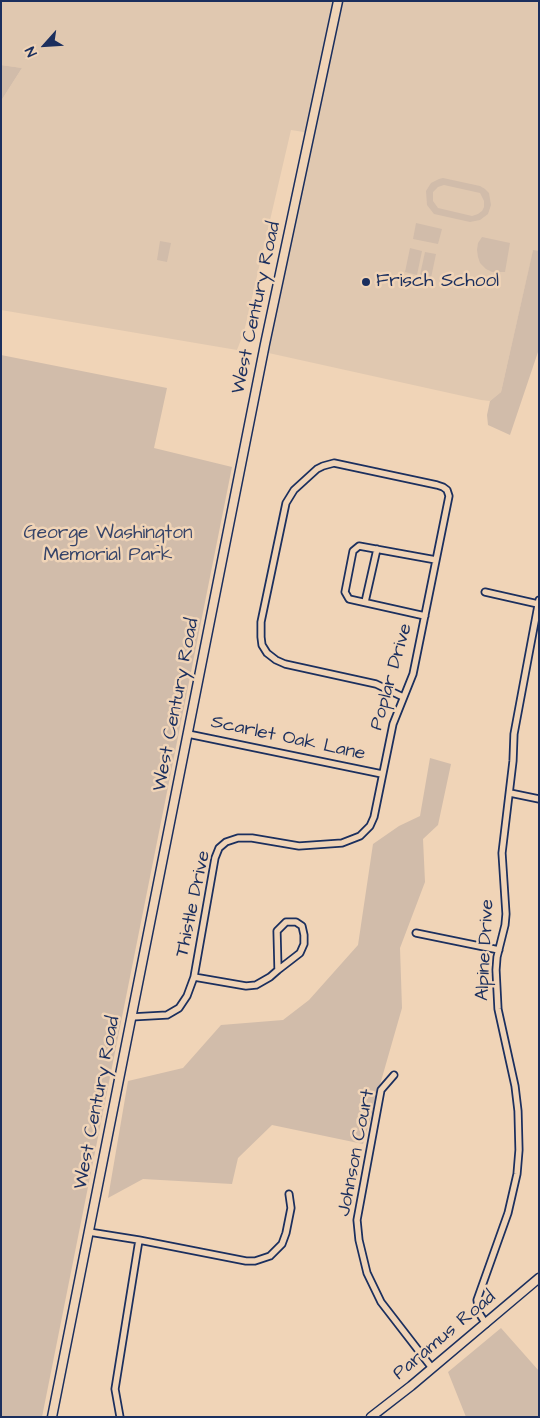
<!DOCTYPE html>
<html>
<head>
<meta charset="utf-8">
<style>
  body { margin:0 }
  #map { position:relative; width:540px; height:1418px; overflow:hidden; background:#f0d4b7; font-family:"Architects Daughter",sans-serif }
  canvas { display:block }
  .frame { position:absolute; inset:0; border:2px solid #1b2f5e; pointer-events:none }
  .north { position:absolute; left:20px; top:20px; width:50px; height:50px; -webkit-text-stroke:4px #f0d4b7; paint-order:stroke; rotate:244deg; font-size:14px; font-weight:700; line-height:20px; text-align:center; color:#1b2f5e }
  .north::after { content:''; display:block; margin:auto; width:18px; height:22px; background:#1b2f5e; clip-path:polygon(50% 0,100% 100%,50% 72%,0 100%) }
</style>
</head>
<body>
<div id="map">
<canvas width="540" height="1418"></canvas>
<div class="frame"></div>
<div class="north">N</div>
</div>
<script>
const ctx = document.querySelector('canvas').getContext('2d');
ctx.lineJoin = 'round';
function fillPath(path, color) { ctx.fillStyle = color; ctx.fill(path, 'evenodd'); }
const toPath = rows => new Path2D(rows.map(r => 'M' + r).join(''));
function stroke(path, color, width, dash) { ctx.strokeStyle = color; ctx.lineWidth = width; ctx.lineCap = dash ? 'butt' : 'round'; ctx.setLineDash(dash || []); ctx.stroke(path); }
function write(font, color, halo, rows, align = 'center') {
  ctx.font = font + ' "Architects Daughter",sans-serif'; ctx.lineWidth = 5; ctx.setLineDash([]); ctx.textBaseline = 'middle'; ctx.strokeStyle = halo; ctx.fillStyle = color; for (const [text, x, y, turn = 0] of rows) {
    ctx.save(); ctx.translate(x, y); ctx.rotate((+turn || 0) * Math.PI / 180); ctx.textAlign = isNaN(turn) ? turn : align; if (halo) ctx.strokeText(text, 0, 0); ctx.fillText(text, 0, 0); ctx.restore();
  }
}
fillPath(toPath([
  [1,1,539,1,539,251,533,251,501,392,490,401,481,400,264,352,310,133,291,130,244,332,237,350,1,310,1,101,22,68,1,65]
]), '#e0c8b0');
fillPath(toPath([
  [1,65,22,68,1,101],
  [443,178,480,186,485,189,489,193,491,205,488,214,480,220,470,222,434,214,427,205,426,191,431,183,439,179],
  [444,185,480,193,484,201,484,207,482,211,478,214,472,216,438,208,433,201,433,192,438,187],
  [416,223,442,229,438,244,413,239],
  [482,237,510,243,505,272,492,272,486,269,480,263,478,257,477,250,478,243],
  [160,241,171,243,167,262,157,260],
  [410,248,422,251,417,275,405,272],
  [533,250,539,251,539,349,510,435,488,425,487,415,490,401,501,392],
  [425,252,436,254,431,278,420,275],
  [1,355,167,388,154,448,232,467,42,1417,1,1417],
  [430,758,451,764,438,825,423,839,425,882,400,948,402,1008,363,1144,272,1125,238,1158,232,1184,143,1179,108,1198,128,1081,183,1068,221,1025,283,1020,309,1000,358,945,373,844,399,826,420,816],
  [501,1328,539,1371,539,1417,466,1417,448,1372]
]), '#d1bcaa');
const minor = toPath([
  [485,592,538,604],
  [365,602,377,549],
  [425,616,349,599,345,592,353,551,359,546,436,560],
  [188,734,382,774],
  [510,793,539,799],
  [416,933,499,950],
  [194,977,246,986,256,985,270,977,278,970,291,960,300,953,304,944,304,935,302,926,296,922,286,922,277,931,278,970],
  [131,1017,167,1015,179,1008,187,996,194,977,215,858,219,848,226,842,238,838,252,838,299,846,342,843,360,836,370,826,374,817,393,724,413,674,449,496,447,490,443,487,437,485,334,463,323,466,317,469,294,490,286,503,261,622,261,637,262,645,267,653,276,660,285,664,376,684,403,697],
  [394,1075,381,1090,357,1220,359,1240,367,1273,381,1302,432,1368],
  [89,1232,139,1240,246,1261,255,1261,270,1256,282,1244,286,1233,291,1208,289,1194],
  [486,1324,479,1313,477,1300,508,1213,517,1174,519,1150,518,1111,515,1086,498,1009,496,970,497,957,505,925,506,914,502,853,513,761,514,734,539,600],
  [120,1417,115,1389,139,1240]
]);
const secondary = toPath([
  [52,1417,265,344,338,1],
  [371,1417,411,1386,539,1278]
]);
stroke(minor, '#1b2f5e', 9);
stroke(secondary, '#1b2f5e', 11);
stroke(minor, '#f0d4b7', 5.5);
stroke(secondary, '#f0d4b7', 8);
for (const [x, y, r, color] of [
  [366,282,5,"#1b2f5e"]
]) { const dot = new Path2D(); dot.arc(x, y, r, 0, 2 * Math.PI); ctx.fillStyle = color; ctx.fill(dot); stroke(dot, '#f0d4b7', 2); }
write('19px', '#1b2f5e', '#f0d4b7', [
  ["Frisch School",376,282]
], 'left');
write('19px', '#1b2f5e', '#f0d4b7', [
  ["West Century Road",257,308,-78],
  ["Poplar Drive",392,677,-74],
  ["West Century Road",177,705,-79],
  ["Scarlet Oak Lane",288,739,12],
  ["Thistle Drive",194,904,-78],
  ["Alpine Drive",486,950,-87],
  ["West Century Road",98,1103,-79],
  ["Johnson Court",357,1153,-79],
  ["Paramus Road",445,1336,-40]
]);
write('19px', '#364469', '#f0d4b7', [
  ["George Washington",108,534],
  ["Memorial Park",108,556]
]);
</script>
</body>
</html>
